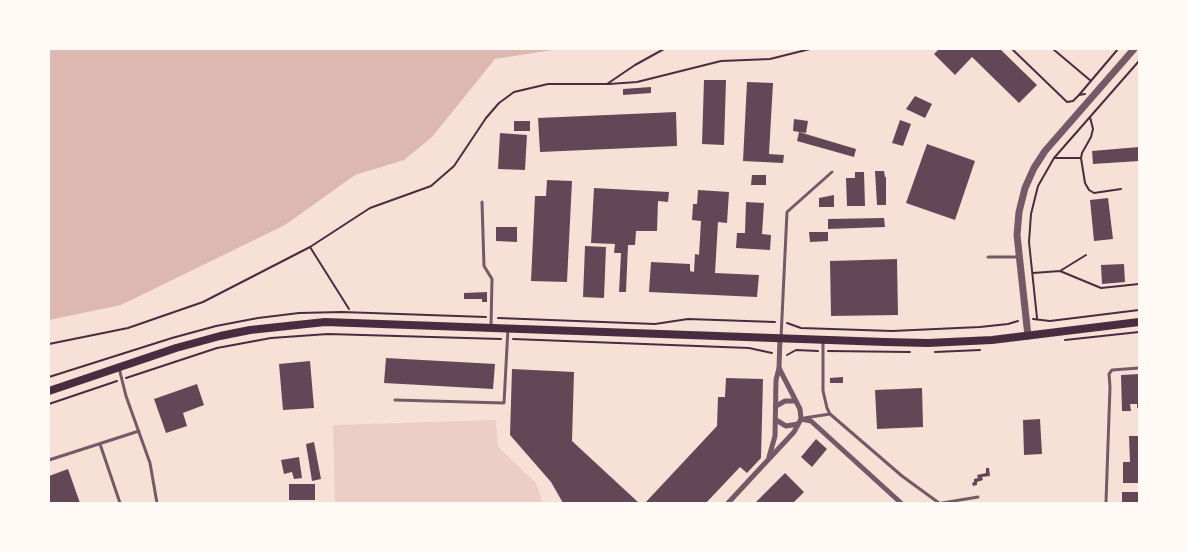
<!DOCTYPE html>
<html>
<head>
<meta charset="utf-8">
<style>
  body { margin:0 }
  #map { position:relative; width:1188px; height:552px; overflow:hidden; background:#f7e1d7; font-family:Signika,sans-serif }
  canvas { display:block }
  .frame { position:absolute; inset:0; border:50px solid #fffaf5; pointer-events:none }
</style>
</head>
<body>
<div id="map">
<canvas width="1188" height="552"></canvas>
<div class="frame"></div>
</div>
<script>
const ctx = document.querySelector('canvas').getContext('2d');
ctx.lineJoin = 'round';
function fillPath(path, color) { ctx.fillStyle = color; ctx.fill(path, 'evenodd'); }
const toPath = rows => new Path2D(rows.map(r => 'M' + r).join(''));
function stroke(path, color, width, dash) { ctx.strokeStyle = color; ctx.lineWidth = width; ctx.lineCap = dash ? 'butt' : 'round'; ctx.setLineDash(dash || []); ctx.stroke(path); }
fillPath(toPath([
  [496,420,498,447,536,483,543,503,335,503,333,425]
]), '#ebcfc5');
fillPath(toPath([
  [49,49,559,49,495,59,432,137,404,160,355,175,285,225,121,305,49,320]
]), '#dcb8b0');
fillPath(toPath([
  [939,49,1000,49,1037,85,1019,103,972,57,955,75,934,54],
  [704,80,726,80,724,145,702,144],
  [747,82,773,83,769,154,784,155,783,163,743,161],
  [651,87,651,93,623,95,623,89],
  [915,96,932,104,925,118,906,109],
  [676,112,677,146,540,152,538,118],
  [794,119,808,121,806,133,793,131],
  [900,120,911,124,903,146,892,143],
  [514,121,530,121,530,131,514,131],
  [799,132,856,149,854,157,797,141],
  [500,133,527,135,525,170,498,169],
  [927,144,975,161,955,220,906,203],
  [1139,147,1139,161,1093,164,1092,151],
  [875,171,884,171,885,177,886,177,886,205,877,205],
  [855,172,864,172,865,206,847,206,846,178,855,178],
  [752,175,766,175,766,185,751,185],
  [547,180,572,181,567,282,531,281,535,196,546,196],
  [594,188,669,192,668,202,658,201,657,231,636,231,635,245,628,245,626,292,619,292,621,253,614,253,615,244,591,243],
  [698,190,729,192,727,223,718,222,715,273,759,275,757,297,649,292,651,262,690,264,690,271,694,272,695,254,699,255,701,221,692,220,693,204,697,204],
  [834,195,834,207,819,207,819,198],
  [1108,198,1113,239,1094,241,1090,200],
  [746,202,764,203,762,234,771,235,770,250,736,248,737,233,745,233],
  [884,218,885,227,828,229,828,219],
  [496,227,517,227,517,242,496,241],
  [809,232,828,232,828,241,810,242],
  [585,246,606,247,604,298,583,297],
  [897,259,898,315,831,316,830,261],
  [1124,264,1125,282,1102,284,1101,265],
  [487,292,487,302,482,302,482,299,464,299,464,293],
  [386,358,495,364,493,389,384,383],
  [310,361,314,408,283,410,279,364],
  [512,369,574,372,572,441,639,503,563,503,551,482,510,435],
  [1139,374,1139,408,1137,408,1137,404,1130,404,1131,411,1122,411,1121,375],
  [843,377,843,383,830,383,830,378],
  [726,378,763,379,761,458,747,473,740,467,706,503,645,503,717,426,718,397,725,397],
  [197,384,204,405,183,413,187,426,166,433,154,399],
  [922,388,923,427,877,429,875,390],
  [1040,419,1042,454,1024,455,1023,420],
  [1129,436,1138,436,1138,483,1123,483,1123,462,1130,462],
  [816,439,827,449,812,467,801,457],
  [314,442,321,479,312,481,306,444],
  [299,457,302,478,294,479,292,472,284,474,281,460],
  [986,468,989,468,990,476,982,477,983,480,977,482,977,485,973,486,972,483,974,482,974,479,978,478,977,475,986,473],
  [68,469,80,503,49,503,49,476],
  [785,473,804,492,793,503,755,503],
  [289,484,315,484,315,500,289,500],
  [1122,492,1139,492,1139,503,1122,503]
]), '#644757');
stroke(toPath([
  [1012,49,1067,102,1073,101,1079,95,1085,94],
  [1053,49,1091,81],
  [607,84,635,65,664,49],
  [1079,95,1118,49],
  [1090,117,1093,129,1091,137,1082,153,1081,158,1085,183,1089,190,1094,193,1121,189],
  [1054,158,1081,158],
  [310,247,349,309],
  [1060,271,1086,255],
  [1033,273,1060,271,1101,288,1139,284],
  [498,318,655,324,688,319,775,322],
  [1037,318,1029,242,1031,214,1038,186,1054,158,1139,61],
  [1033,319,1050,321,1139,310],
  [787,323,801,328,892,331,980,327,1008,324,1018,321],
  [513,339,749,348,772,353],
  [1065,340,1139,332],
  [49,344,128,328,203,302,310,247,370,208,431,186,454,166,486,118,499,103,514,92,548,84,609,84,637,82,721,61,770,59,810,49],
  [828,351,910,352],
  [935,352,980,350],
  [787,355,796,350,818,351],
  [49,377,172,338,216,326,258,318,299,313,342,312,486,317],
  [126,378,217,348,271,338,328,334,501,339],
  [49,404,117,381]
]), '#4a2c40', 2);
stroke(toPath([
  [482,202,484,266,492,279,491,327],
  [988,257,1018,257],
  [781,338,787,212,832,172],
  [823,340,823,391,827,408,830,414,902,476,939,503],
  [119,368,126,396,150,463,157,503],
  [395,400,504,403,508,328],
  [804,418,830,414],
  [100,444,120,503],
  [49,460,139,431],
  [1106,502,1110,387,1109,374,1112,370,1139,368],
  [942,503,978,497]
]), '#755966', 3);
stroke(toPath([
  [776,406,785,401,796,401],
  [801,419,811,421,901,503],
  [776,420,786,426,798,424],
  [769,457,775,436,776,380,779,368,780,338],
  [728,503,794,432,801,419,800,409,779,368]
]), '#755966', 5);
stroke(toPath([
  [1028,336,1017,235,1019,212,1025,188,1034,168,1045,151,1134,49]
]), '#755966', 7);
stroke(toPath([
  [49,391,176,348,220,336,250,330,325,322,885,342,928,343,992,340,1139,322]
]), '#4a2c40', 8);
</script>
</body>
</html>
